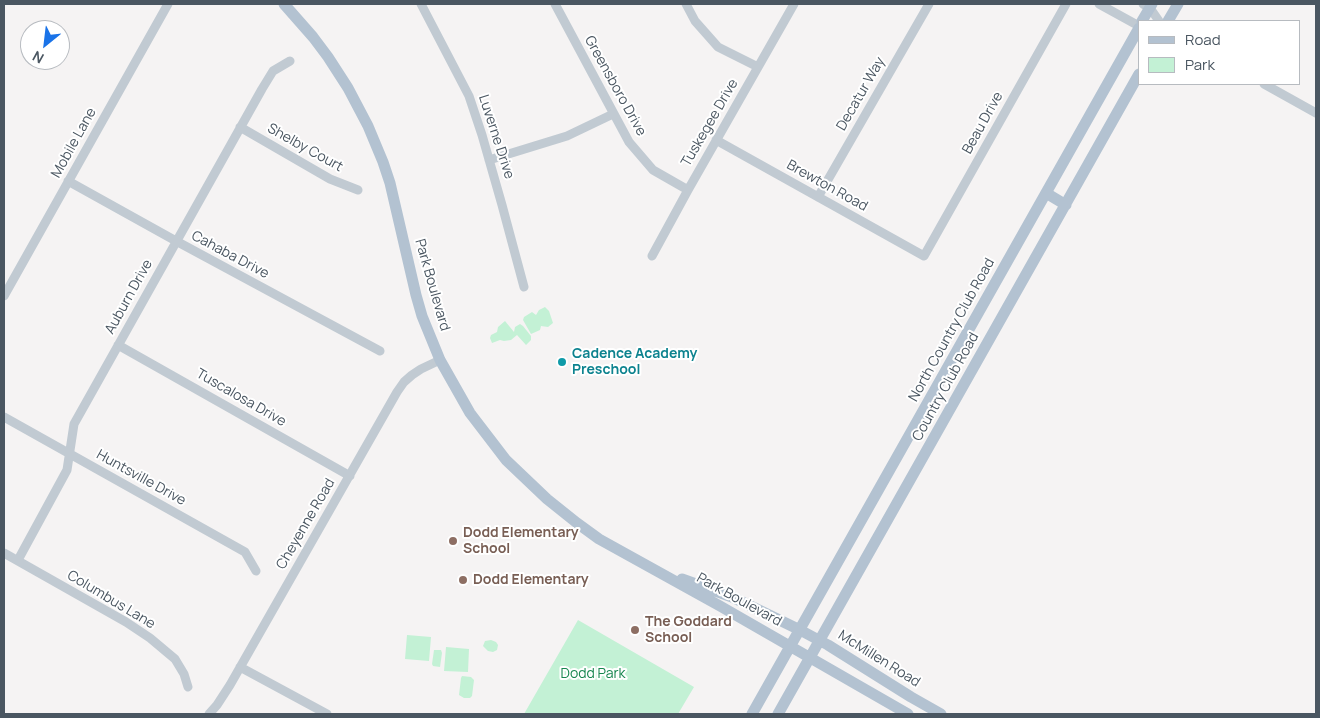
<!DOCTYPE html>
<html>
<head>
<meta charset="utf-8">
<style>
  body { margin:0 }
  #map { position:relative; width:1320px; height:718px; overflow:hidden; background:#f5f3f3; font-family:Manrope,sans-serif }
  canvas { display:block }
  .frame { position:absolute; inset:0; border:5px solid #4a5661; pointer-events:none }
  .legend { position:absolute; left:1138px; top:20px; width:162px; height:65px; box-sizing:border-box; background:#fff; border:1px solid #b7bbc0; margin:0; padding:6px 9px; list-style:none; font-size:15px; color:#4a5661 }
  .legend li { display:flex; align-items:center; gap:10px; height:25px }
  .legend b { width:25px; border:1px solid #b7bbc0 }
  .north { position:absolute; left:20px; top:20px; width:50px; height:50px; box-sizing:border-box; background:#fff; border:1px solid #b7bbc0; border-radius:50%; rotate:209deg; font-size:14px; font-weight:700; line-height:20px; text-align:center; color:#4a5661 }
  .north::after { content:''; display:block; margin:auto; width:18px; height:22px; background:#1a73e8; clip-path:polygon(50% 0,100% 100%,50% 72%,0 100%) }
</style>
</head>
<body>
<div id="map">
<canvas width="1320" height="718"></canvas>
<div class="frame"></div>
<ul class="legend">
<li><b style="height:6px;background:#b3c2d1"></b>Road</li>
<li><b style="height:14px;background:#c3f1d5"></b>Park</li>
</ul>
<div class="north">N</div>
</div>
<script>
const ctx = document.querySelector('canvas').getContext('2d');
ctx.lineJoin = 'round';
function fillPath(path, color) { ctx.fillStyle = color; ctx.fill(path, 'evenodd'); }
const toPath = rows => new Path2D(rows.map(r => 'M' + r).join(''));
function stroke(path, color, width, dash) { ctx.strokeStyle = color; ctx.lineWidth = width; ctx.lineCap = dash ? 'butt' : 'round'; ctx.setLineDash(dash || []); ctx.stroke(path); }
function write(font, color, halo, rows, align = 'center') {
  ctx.font = font + ' Manrope,sans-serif'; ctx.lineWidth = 4; ctx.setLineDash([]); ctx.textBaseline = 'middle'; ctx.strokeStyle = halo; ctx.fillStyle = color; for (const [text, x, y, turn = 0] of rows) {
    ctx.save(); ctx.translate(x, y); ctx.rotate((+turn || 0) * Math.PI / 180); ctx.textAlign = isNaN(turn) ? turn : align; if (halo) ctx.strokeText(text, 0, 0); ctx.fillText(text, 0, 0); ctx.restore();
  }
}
fillPath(toPath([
  [545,307,549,311,553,323,548,327,541,326,540,330,531,334,523,320,524,317,532,312,536,315,539,310],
  [505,321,514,332,515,327,520,324,523,326,531,336,531,340,526,345,517,335,511,340,504,341,500,340,492,343,490,338,491,335,497,332,498,327],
  [578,620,694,687,678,714,524,714],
  [407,635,431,637,429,661,405,659],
  [491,640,496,642,498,645,497,650,493,652,488,651,483,646,485,641],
  [446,647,469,649,468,672,444,671],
  [434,650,441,650,442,653,440,667,433,666,432,664],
  [462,676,471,677,474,680,472,696,470,698,464,698,459,695,461,678]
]), '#c3f1d5');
stroke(toPath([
  [421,4,469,96,482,135,502,205,524,287],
  [555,4,629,142,653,170,688,190],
  [686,4,695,21,718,47,758,67],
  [1099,4,1139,26],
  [1143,4,1150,8,1159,21],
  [1264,84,1316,113],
  [240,127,330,179,358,190],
  [716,140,924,256,1066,4],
  [489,160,567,136,613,114],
  [68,181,176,241,380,351],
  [818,197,929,4],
  [652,256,688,190,794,4],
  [4,296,168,4],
  [118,345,350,476],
  [4,417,245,552,256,571],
  [4,553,126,622,150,638,175,659,184,674,188,687],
  [18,560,67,470,74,424,262,89,273,71,290,61],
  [240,667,327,714],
  [209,714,217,705,230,685,397,392,404,382,412,375,421,369,440,360]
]), '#c1cad2', 9);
stroke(toPath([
  [284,4,313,37,328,57,348,88,368,126,383,162,390,183,416,295,422,316,440,360,470,413,506,460,547,499,577,523,599,539,720,606,908,714],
  [1142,21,1152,4],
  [1168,21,1178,4],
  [1046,193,1066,205],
  [682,579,732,597,800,630,828,645,911,697,941,714],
  [752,714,1139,28],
  [778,714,1139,74]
]), '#b3c2d1', 11);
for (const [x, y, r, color] of [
  [562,362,5,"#0f9aa8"],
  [453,541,5,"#8d6e63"],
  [463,580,5,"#8d6e63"],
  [635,630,5,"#8d6e63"]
]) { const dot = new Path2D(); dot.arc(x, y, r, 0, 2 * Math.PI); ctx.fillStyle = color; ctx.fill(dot); stroke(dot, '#fff', 2); }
write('14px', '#4a5661', '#fff', [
  ["Greensboro Drive",615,86,61],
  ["Decatur Way",861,94,-60],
  ["Tuskegee Drive",710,123,-60],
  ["Beau Drive",983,123,-61],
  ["Luverne Drive",496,137,72],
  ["Mobile Lane",74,143,-61],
  ["Shelby Court",305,148,29],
  ["Brewton Road",827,186,29],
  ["Cahaba Drive",230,255,28],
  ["Park Boulevard",432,285,74],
  ["Auburn Drive",129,297,-61],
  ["North Country Club Road",952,330,-61],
  ["Country Club Road",946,387,-61],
  ["Tuscalosa Drive",241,398,30],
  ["Huntsville Drive",141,478,29],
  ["Cheyenne Road",306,524,-60],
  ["Columbus Lane",111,600,31],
  ["Park Boulevard",739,600,29],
  ["McMillen Road",879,659,32]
]);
write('bold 14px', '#0d838f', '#fff', [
  ["Cadence Academy",572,354],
  ["Preschool",572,370]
], 'left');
write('bold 14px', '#785e54', '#fff', [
  ["Dodd Elementary",463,533],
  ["School",463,549],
  ["Dodd Elementary",473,580],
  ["The Goddard",645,622],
  ["School",645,638]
], 'left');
write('14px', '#17864f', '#fff', [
  ["Dodd Park",593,674]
]);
</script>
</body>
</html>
